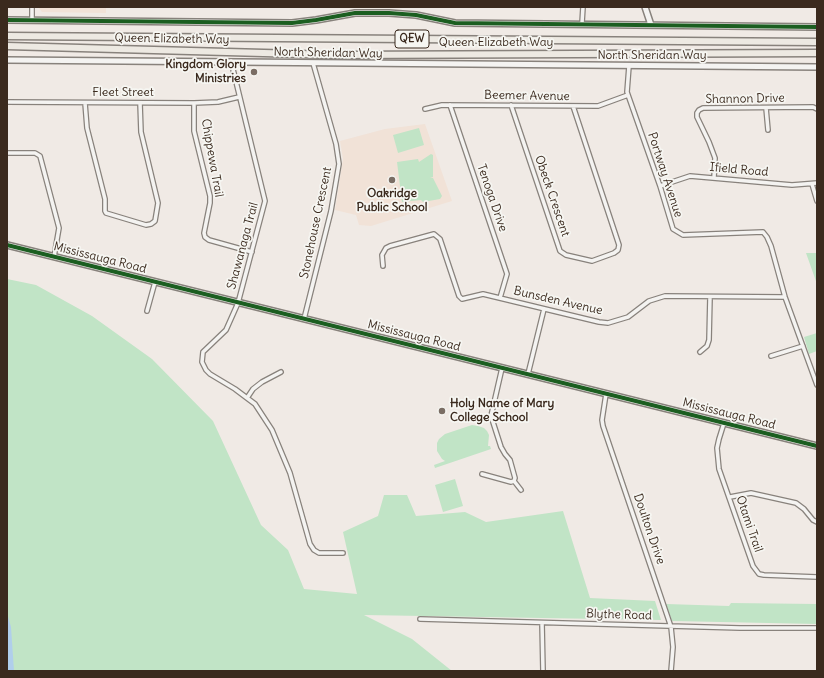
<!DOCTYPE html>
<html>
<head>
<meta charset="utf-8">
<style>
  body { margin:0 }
  #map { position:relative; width:824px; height:678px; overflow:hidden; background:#f0eae5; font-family:Delius,sans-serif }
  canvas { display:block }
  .frame { position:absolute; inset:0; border:8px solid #3b2a1e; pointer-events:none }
</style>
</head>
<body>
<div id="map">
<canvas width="824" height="678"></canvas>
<div class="frame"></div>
</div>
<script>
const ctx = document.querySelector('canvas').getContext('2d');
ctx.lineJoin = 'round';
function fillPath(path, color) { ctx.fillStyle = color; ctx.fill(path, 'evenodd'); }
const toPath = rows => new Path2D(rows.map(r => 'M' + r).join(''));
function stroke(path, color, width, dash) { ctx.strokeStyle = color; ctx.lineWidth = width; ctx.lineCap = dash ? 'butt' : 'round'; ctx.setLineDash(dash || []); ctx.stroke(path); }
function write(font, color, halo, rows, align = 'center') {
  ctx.font = font + ' Delius,sans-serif'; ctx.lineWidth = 3.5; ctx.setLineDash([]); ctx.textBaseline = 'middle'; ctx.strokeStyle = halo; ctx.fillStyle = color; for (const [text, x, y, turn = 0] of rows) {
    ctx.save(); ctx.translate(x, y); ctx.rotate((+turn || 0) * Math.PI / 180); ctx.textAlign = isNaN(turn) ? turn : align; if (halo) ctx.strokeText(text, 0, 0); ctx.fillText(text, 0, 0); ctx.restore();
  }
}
fillPath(toPath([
  [38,7,106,7,106,13,42,12],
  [425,124,452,201,371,226,359,225,356,215,335,210,343,159,340,141,385,129]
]), '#f1e2d7');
fillPath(toPath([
  [419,128,424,145,398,153,393,135],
  [431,154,433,155,433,177,430,178,433,178,442,196,440,199,423,202,421,200,402,202,397,162,418,159,419,162],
  [806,253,817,253,817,284],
  [7,279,36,285,92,316,152,359,213,421,261,525,288,550,304,589,357,594,343,532,378,516,384,495,407,495,416,516,465,512,486,522,563,511,590,598,655,601,661,620,364,615,412,639,452,671,7,671],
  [817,333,817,351,809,354,804,337],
  [472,425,478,426,484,428,487,431,489,435,488,446,490,446,491,449,435,468,434,465,445,461,442,459,437,451,437,443,439,439,445,434],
  [455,479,463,506,443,512,435,485],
  [731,603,817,604,817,624,672,621,666,604,729,606]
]), '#c1e4c6');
fillPath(toPath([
  [7,613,11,627,14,671,7,671]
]), '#b0ceeb');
const street = toPath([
  [32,20,32,7],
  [582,23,583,7],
  [231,61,265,201,238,303,226,330,203,352,202,362,206,370,210,374,235,389,255,404,272,430,290,473,310,544,314,550,319,553,343,553],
  [629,66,627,92,660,186,673,229,683,235,763,232,767,237,771,246,785,297,817,385],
  [7,102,194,103,218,102,239,97],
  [85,103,87,128,105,199,105,211,106,213,146,225,151,224,155,221,158,203,141,132,140,103],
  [194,103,194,131,210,196,210,203,204,233,205,237,209,240,252,252],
  [450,105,507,274,500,298],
  [511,105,560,251,566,255,592,261,614,253,618,250,619,245,573,106],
  [766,108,768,130],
  [425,109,442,105,598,106,628,95],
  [7,153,35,153,40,156,59,228,54,257],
  [714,178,715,158,709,142,697,117,697,113,699,110,703,108,813,107,817,109],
  [812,184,817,201],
  [660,186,690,176,792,185,817,183],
  [383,266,382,255,386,248,390,246,434,234,440,239,459,296,462,299,483,294,599,322,608,323,628,317,649,301,665,296,785,297],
  [147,311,155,282],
  [304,319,331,211,339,164,336,144,313,63],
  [700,352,707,346,709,340,710,297],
  [771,356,803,346],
  [528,374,544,309],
  [606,394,602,420,603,426,668,618,671,627,673,647,671,671],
  [247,398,253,389,262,382,281,372],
  [724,423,719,439,717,448,719,469,753,566,759,574,764,575,817,577],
  [482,474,511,482,514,481,515,478,510,460,505,454,501,447,491,416,502,368],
  [514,481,521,490],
  [730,497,751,493,796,503,804,509,813,520,817,522],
  [420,619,740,628,817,628],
  [542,623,543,671]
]);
const secondary = toPath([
  [645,7,651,25],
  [7,20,292,23,316,20,355,13,389,13,416,15,455,23,817,27],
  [7,60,817,67],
  [7,245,817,446]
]);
const highway = toPath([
  [7,36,817,42],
  [7,46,337,55,817,53]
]);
stroke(street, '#88827c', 6);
stroke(secondary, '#88827c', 8);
stroke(highway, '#88827c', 9);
stroke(street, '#f4f3f1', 3.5);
stroke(secondary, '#f4f3f1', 5);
stroke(highway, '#ede9e2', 6);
stroke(toPath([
  [7,20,292,23,316,20,355,13,389,13,416,15,455,23,817,27],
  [7,245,817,446]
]), '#1b5e20', 4);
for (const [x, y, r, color] of [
  [254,72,4,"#7a6d64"],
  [392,180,4,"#7a6d64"],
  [442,411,4,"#7a6d64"]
]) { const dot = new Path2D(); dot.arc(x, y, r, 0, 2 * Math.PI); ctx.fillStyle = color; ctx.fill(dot); stroke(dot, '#f6f6f2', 1.5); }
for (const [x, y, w] of [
  [412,39,34]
]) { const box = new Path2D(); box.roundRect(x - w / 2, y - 9, w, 18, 3); ctx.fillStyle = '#f6f6f2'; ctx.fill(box); stroke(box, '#3b2a1e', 1); }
write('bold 11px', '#3b2a1e', null, [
  ["QEW",412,39]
]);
write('12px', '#3b2a1e', '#f6f6f2', [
  ["Queen Elizabeth Way",172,39,1],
  ["Queen Elizabeth Way",496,43],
  ["North Sheridan Way",328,53,1],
  ["North Sheridan Way",652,56],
  ["Fleet Street",123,93],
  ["Beemer Avenue",527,96,1],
  ["Shannon Drive",745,99,-1],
  ["Chippewa Trail",212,158,80],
  ["Ifield Road",739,170,5],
  ["Portway Avenue",665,175,72],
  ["Obeck Crescent",552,196,71],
  ["Tenoga Drive",492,198,71],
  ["Stonehouse Crescent",316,223,-78],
  ["Shawanaga Trail",243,246,-75],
  ["Mississauga Road",100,258,14],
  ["Bunsden Avenue",558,301,13],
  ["Mississauga Road",414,336,14],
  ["Mississauga Road",729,414,14],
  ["Otami Trail",749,524,71],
  ["Doulton Drive",649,529,71],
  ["Blythe Road",619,615,2]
]);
write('bold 12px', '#3b2a1e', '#f6f6f2', [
  ["Kingdom Glory",246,65],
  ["Ministries",246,79],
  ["Oakridge",392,194,"center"],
  ["Public School",392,208,"center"],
  ["Holy Name of Mary",450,404,"left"],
  ["College School",450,418,"left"]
], 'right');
</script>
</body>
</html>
